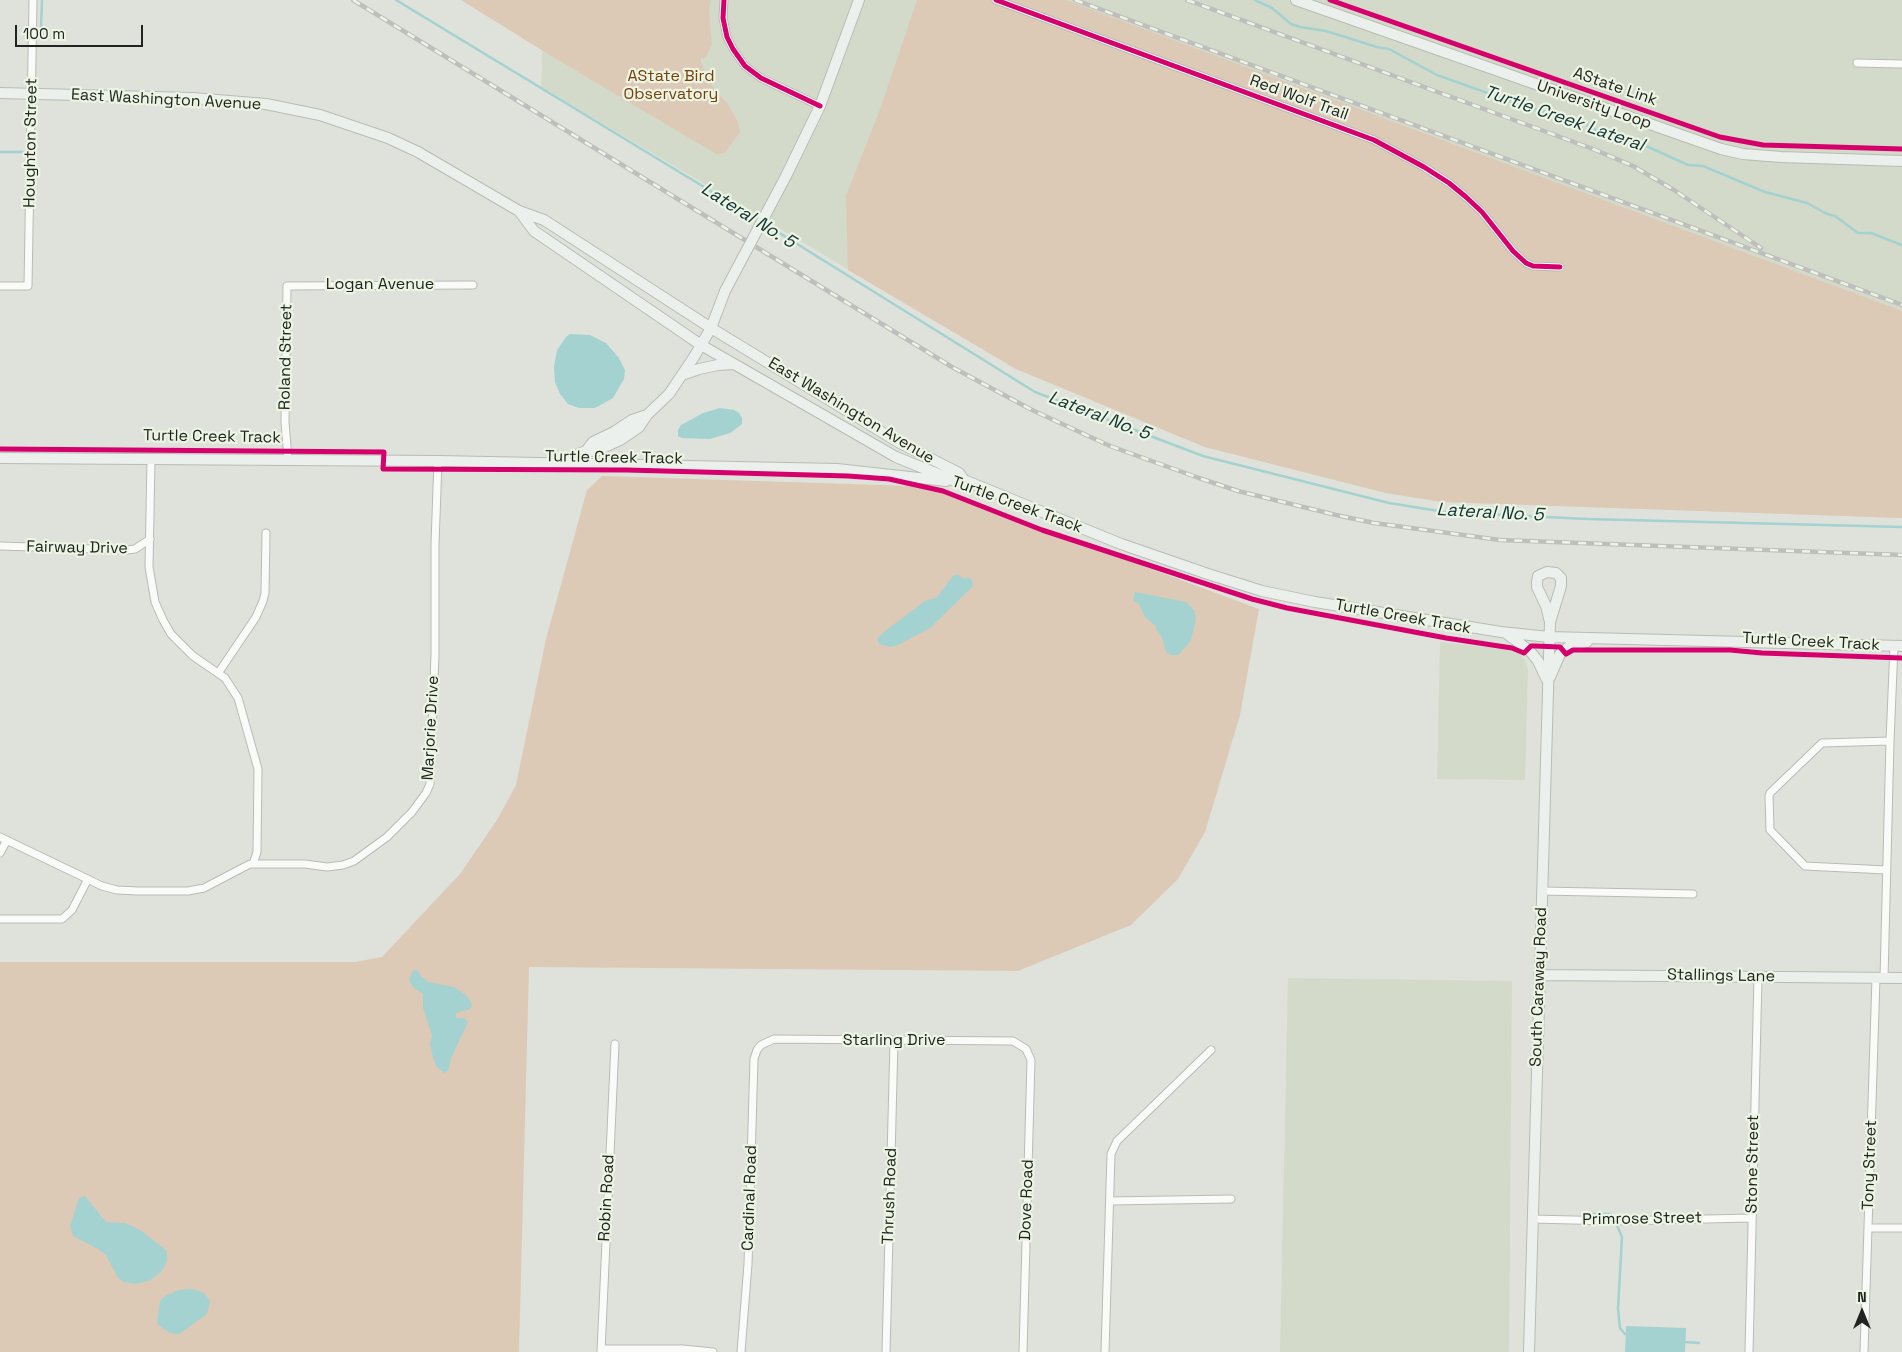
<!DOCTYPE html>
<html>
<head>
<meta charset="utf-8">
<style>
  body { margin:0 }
  #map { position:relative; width:1902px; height:1352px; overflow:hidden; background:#dfe2da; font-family:"Space Grotesk",sans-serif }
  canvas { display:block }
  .north { position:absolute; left:1837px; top:1287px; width:50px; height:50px; -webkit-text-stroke:4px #ecf4e4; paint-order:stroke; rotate:0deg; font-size:14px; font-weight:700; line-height:20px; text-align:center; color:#21231e }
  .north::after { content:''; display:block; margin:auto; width:18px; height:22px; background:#21231e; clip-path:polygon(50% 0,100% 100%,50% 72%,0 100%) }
  .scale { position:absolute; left:15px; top:25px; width:128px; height:22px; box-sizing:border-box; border:2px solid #21231e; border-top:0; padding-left:6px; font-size:15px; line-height:18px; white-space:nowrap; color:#21231e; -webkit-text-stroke:4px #ecf4e4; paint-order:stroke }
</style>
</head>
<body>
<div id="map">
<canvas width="1902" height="1352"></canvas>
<div class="north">N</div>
<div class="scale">100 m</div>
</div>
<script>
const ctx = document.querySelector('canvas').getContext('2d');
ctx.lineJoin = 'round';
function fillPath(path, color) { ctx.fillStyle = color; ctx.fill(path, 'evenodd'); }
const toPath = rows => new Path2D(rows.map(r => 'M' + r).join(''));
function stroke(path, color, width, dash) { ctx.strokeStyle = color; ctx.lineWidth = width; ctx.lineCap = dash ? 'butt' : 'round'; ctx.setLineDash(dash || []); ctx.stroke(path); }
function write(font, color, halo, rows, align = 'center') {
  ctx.font = font + ' "Space Grotesk",sans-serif'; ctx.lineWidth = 4.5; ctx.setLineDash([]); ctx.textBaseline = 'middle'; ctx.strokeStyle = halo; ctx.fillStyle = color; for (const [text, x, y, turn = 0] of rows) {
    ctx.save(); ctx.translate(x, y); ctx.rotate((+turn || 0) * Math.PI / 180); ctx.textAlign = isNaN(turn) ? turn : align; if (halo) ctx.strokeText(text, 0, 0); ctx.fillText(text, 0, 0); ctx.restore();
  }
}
fillPath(toPath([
  [544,0,1902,0,1902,518,1442,502,1386,493,1205,447,1016,369,541,87],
  [1440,642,1513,650,1520,654,1526,662,1528,670,1525,780,1437,779],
  [1288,978,1512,981,1509,1352,1280,1352]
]), '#d3daca');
fillPath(toPath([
  [461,0,711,0,709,10,712,45,706,57,700,59,706,76,715,90,727,103,738,122,740,132,725,153,716,154,543,51],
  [917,0,1066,0,1902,311,1902,518,1442,502,1386,493,1205,447,1016,369,848,270,846,196,879,112],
  [602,476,912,486,956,494,1011,517,1259,609,1240,715,1205,832,1178,879,1131,925,1018,971,529,967,519,1352,0,1352,0,962,355,962,382,957,460,874,497,820,516,785,546,639,587,490]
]), '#dccab7');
fillPath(toPath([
  [570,334,590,335,606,343,619,358,625,370,624,379,613,398,595,408,579,408,568,404,560,394,555,382,554,367,557,350,566,337],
  [720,408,734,410,739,413,742,418,742,424,730,433,710,439,682,438,678,436,678,430,681,425,703,413],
  [957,574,964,579,968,577,972,580,973,586,930,628,898,645,890,647,879,644,877,639,885,631,925,601,937,597,953,576],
  [1135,592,1186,602,1194,610,1196,619,1193,632,1190,642,1178,655,1171,655,1166,652,1162,637,1156,629,1156,626,1145,617,1139,604,1133,600],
  [415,970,418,971,420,975,428,982,454,987,467,996,472,1005,470,1009,456,1013,456,1018,464,1018,468,1022,451,1058,448,1071,444,1073,436,1066,433,1057,430,1045,432,1035,423,1008,423,994,414,988,409,980,412,972],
  [85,1196,106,1222,125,1223,140,1230,167,1251,167,1261,162,1271,149,1281,134,1284,124,1282,118,1278,106,1255,98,1249,73,1236,70,1226,79,1198],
  [193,1289,204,1293,210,1301,207,1314,179,1334,170,1333,157,1324,160,1301,165,1296,179,1290],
  [1626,1326,1686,1328,1685,1352,1625,1352]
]), '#a3d2d1');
stroke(toPath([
  [396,0,760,221],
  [1255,0,1272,8,1291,24,1300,27,1326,31,1377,47,1389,49,1437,75,1524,106,1574,121,1583,122,1599,132,1612,132,1625,141,1644,145,1688,165,1703,166,1765,192,1807,203,1827,214,1835,216,1858,233,1871,233,1902,245],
  [41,28,42,0],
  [0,152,23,152],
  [765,224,1035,392,1203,456,1389,503,1445,512,1587,519,1902,527],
  [1585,1214,1611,1214,1613,1216],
  [1616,1223,1622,1237,1618,1309,1620,1328,1625,1334],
  [1685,1342,1699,1343]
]), '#a3d2d1', 2.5);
const street = toPath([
  [724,0,723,18,727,37,733,49,745,66,761,78,820,106],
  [996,0,1374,140,1424,167,1449,183,1466,197,1482,212,1513,251,1526,263,1533,266,1560,267],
  [1857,63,1902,64],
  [0,286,28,286,33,0],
  [151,459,149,567,155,602,163,620,171,634,193,656,225,678,238,698,258,769,257,852,253,864],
  [288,459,285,422,287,286,473,285],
  [0,546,127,550,135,549,150,539],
  [219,672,256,617,263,601,265,593,266,533],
  [0,837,102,886,117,890,138,891,188,891,204,888,250,864,305,864,327,867,343,865,354,861,387,837,412,812,426,793,430,784,435,655,435,544,438,461],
  [0,853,7,840],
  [1886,870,1805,866,1770,830,1769,796,1770,793,1822,743,1890,741],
  [1542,891,1693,894],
  [0,919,62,919,72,910,88,879],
  [1884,978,1890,741,1894,646],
  [1110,1201,1231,1199],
  [1532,1219,1614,1221,1752,1218],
  [1868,1228,1902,1228],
  [601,1349,683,1349,713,1352],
  [601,1352,615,1044],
  [741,1352,748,1264,754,1059,757,1050,761,1045,774,1039,1013,1041,1026,1049,1031,1060,1023,1352],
  [886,1352,894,1041],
  [1105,1352,1111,1154,1117,1141,1211,1050],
  [1749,1352,1758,977],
  [1864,1352,1876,978]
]);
const secondary = toPath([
  [1296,0,1721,149,1743,154,1781,157,1902,161],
  [0,93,193,98,266,104,320,115,388,138,418,152,519,211,544,220,711,328,898,442,959,473,964,480],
  [786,176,820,106,859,0],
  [519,211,534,231,701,345,896,457,955,481,964,480,1121,544,1208,574,1262,591,1315,602,1501,632,1549,637,1902,646],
  [682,375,699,369,718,365,734,364],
  [586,451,593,442,614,432,632,420,647,415],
  [0,458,438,461,837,469,946,481],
  [559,462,586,451,596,451,620,440,639,427,647,415,669,394,694,357,711,328,725,291],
  [1507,634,1530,651,1538,661,1547,680],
  [1550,677,1560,654,1571,645,1587,642],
  [1539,975,1902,978],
  [1529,1352,1550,622,1546,606,1537,587,1537,582,1538,576,1547,572,1556,573,1561,578,1561,586,1550,622]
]);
stroke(street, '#b8bcb5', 9);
stroke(secondary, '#b8bcb5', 12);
stroke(street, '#fafbf9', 7);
stroke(secondary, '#ecf0ed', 10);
const rail = toPath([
  [353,0,952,367,1032,410,1110,446,1199,478,1238,491,1336,515,1374,523,1500,540,1902,555],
  [1075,0,1902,305],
  [1187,0,1593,149,1633,166,1674,190,1761,248]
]);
stroke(rail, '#bebebd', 4.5);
stroke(rail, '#ecf4e4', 2.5, [8]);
const secondaryBridge = toPath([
  [725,291,786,176]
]);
stroke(secondaryBridge, '#b8bcb5', 12, []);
stroke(secondaryBridge, '#ecf0ed', 10);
stroke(toPath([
  [724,0,723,18,727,37,733,49,745,66,761,78,820,106],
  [996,0,1374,140,1424,167,1449,183,1466,197,1482,212,1513,251,1526,263,1533,266,1560,267],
  [1330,0,1720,137,1763,145,1902,149],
  [0,449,384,452,383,469,627,470,848,476,889,479,943,491,1042,530,1252,599,1287,608,1446,638,1512,648,1524,653,1531,646,1535,646,1560,647,1566,654,1573,650,1730,650,1762,653,1902,658]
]), '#d6006c', 5);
write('16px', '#764109', '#ecf4e4', [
  ["AState Bird",671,77],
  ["Observatory",671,95]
]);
write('16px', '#21231e', '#ecf4e4', [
  ["AState Link",1615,87,19],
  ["Red Wolf Trail",1299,98,20],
  ["East Washington Avenue",166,100,3],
  ["University Loop",1594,105,19],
  ["Houghton Street",31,143,-89],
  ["Logan Avenue",380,285],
  ["Roland Street",286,357,-89],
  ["East Washington Avenue",851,411,31],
  ["Turtle Creek Track",212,437,1],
  ["Turtle Creek Track",614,458,1],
  ["Turtle Creek Track",1017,505,20],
  ["Fairway Drive",77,548,1],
  ["Turtle Creek Track",1403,617,10],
  ["Turtle Creek Track",1811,642,3],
  ["Marjorie Drive",431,728,-87],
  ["Stallings Lane",1721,976,1],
  ["South Caraway Road",1539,987,-88],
  ["Starling Drive",894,1041],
  ["Stone Street",1753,1164,-89],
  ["Tony Street",1870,1165,-88],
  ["Thrush Road",890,1196,-88],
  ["Robin Road",607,1198,-87],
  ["Cardinal Road",750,1198,-88],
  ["Dove Road",1027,1200,-88],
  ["Primrose Street",1642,1219,-1]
]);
write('italic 18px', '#123435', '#ecf4e4', [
  ["Turtle Creek Lateral",1564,119,19],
  ["Lateral No. 5",748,216,32],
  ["Lateral No. 5",1099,416,21],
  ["Lateral No. 5",1490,513,3]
]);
</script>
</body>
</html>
